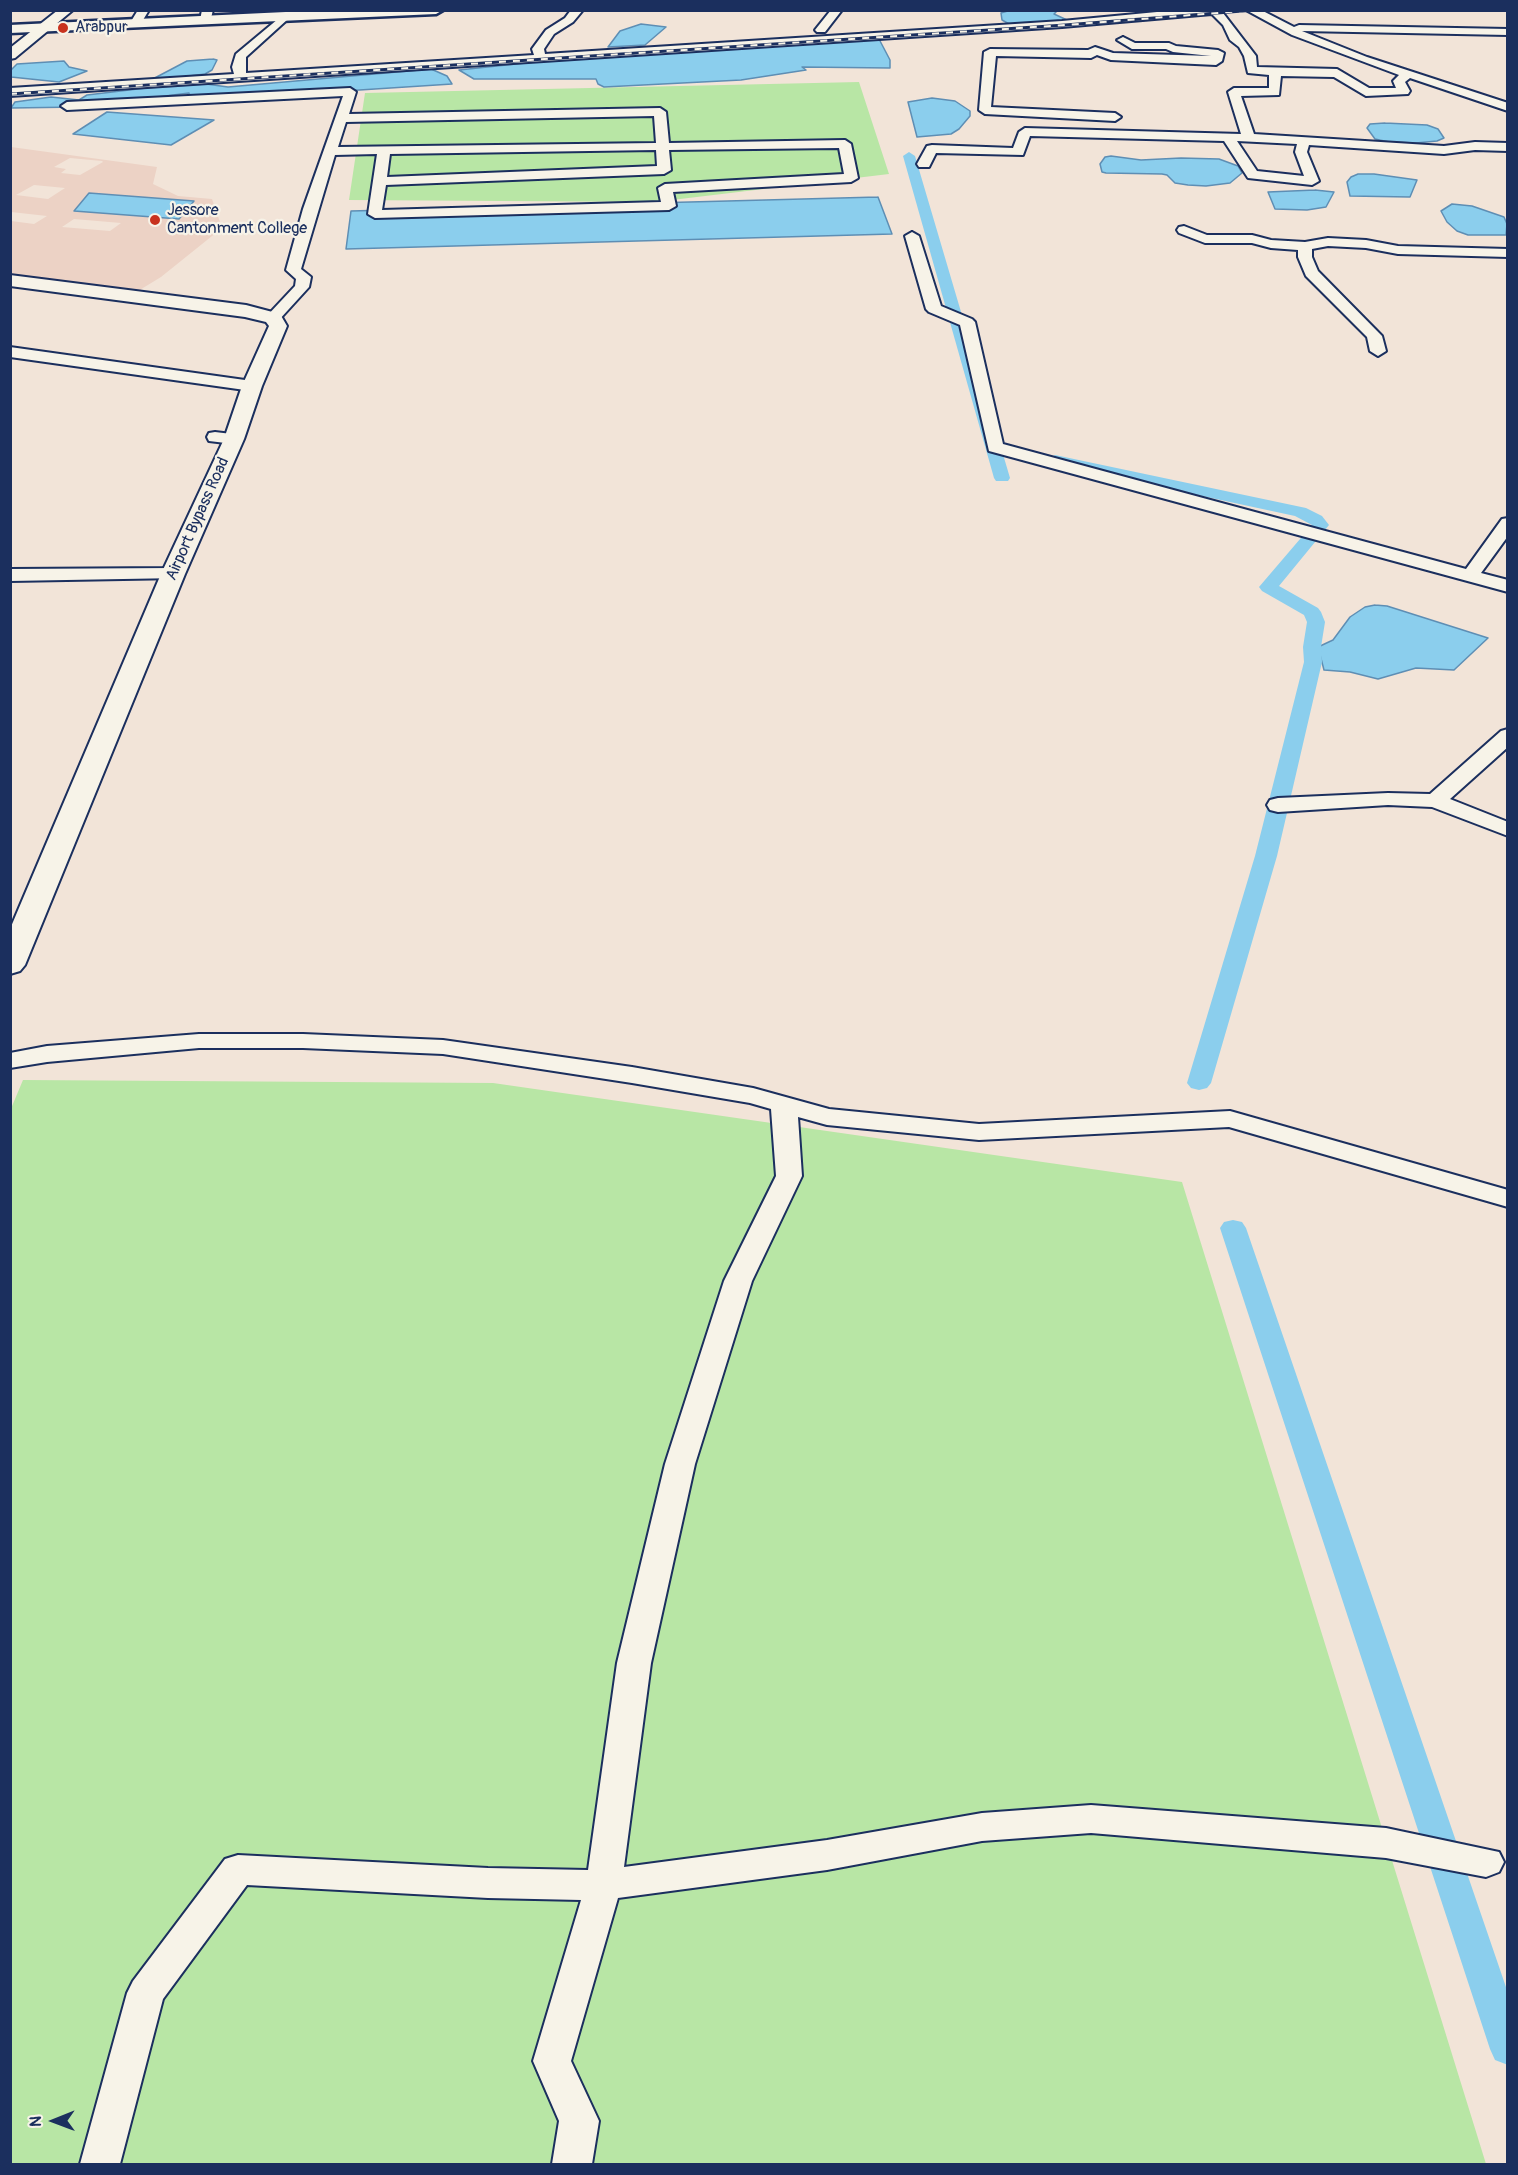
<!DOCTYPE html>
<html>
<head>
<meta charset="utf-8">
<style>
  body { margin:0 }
  #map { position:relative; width:1518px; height:2175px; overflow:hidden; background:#f2e4d8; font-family:Pangolin,sans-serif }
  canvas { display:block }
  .frame { position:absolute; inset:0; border:12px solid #1b2f5e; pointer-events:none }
  .north { position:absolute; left:24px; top:2091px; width:60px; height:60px; -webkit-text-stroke:4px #f7f3e8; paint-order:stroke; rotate:269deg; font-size:16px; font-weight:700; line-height:24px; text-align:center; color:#1b2f5e }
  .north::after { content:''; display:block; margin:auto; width:21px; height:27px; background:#1b2f5e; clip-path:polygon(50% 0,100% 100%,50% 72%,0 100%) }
</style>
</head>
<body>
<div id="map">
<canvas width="1518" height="2175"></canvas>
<div class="frame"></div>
<div class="north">N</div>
</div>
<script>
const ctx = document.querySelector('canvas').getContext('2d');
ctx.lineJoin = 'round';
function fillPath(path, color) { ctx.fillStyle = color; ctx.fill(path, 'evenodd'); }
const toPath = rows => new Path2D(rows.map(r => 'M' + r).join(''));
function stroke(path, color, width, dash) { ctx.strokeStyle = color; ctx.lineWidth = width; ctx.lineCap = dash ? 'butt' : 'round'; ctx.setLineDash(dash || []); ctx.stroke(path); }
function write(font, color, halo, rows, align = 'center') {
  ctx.font = font + ' Pangolin,sans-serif'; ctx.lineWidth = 4.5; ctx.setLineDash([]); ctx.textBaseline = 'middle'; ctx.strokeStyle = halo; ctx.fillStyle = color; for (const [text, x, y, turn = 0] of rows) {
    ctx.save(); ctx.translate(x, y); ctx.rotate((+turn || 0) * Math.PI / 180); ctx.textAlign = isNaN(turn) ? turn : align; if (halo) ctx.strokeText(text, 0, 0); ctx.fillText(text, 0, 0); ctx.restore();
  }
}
fillPath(toPath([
  [11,147,157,167,153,184,178,196,212,199,222,228,161,277,138,291,11,274,11,221,34,224,47,216,11,212],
  [70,158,102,161,103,162,80,175,61,173,66,169,54,167],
  [34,185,65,188,48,199,16,195],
  [74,219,121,223,110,231,62,227]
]), '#ecd2c5');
fillPath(toPath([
  [859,82,889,174,655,202,349,200,365,93],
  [23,1080,493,1083,1182,1182,1486,2164,11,2164,10,1111]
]), '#b8e6a5');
const water = toPath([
  [1011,10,1057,11,1054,14,1067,20,1066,22,1011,25,1002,20,1001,13,1011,10],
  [641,24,666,27,645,45,608,47,620,31,641,24],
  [879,39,890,60,890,68,802,67,806,70,741,80,604,87,598,84,596,79,474,79,459,70,535,62,879,39],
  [213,59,217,60,212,70,205,74,149,81,187,61,213,59],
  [64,61,69,67,87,71,59,82,11,77,11,70,17,64,64,61],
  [431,69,447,76,452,84,190,101,189,93,78,107,11,108,15,102,51,97,79,100,87,95,146,88,206,84,228,87,431,69],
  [932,98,955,101,970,111,970,116,959,129,951,134,917,137,908,102,932,98],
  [107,112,214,120,171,145,73,134,107,112],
  [1385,123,1427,125,1438,129,1444,138,1437,141,1416,143,1389,142,1375,139,1367,128,1370,124,1385,123],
  [1111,156,1141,160,1181,158,1219,159,1238,166,1242,173,1230,183,1206,186,1188,185,1175,183,1167,175,1162,174,1106,173,1102,172,1100,164,1105,157,1111,156],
  [1358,174,1374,174,1417,180,1410,197,1350,196,1347,182,1351,177,1358,174],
  [1315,190,1334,192,1326,207,1307,210,1275,209,1268,192,1315,190],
  [89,193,194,201,179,219,74,211,89,193],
  [878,197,892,234,346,249,351,211,878,197],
  [1452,204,1472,206,1504,217,1507,224,1506,235,1468,235,1457,231,1447,222,1441,211,1452,204],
  [1375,605,1387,606,1488,638,1454,670,1416,668,1378,679,1350,672,1324,670,1318,647,1333,640,1350,617,1365,607,1375,605]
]);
fillPath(water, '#8bceed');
stroke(water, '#5e8eb4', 1.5);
fillPath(toPath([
  [909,152,915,156,1010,478,1008,481,996,481,994,478,903,156,909,152],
  [1055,455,1306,508,1322,516,1329,525,1279,586,1318,608,1321,612,1325,622,1321,647,1322,662,1277,856,1211,1083,1207,1088,1199,1090,1191,1088,1187,1083,1255,856,1304,662,1303,647,1307,622,1304,615,1262,591,1259,587,1312,525,1295,516,1049,463,1047,460,1055,455],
  [1233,1220,1242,1222,1246,1228,1508,1993,1508,2065,1495,2060,1490,2049,1220,1228,1224,1222,1233,1220]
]), '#8bceed');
const minor = toPath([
  [138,10,149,10,140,25,132,25,130,23,138,10],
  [202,10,213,10,210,22,202,22,200,20,202,10],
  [571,10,583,10,573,22,554,34,544,49,545,54,1062,21,1178,10,1227,10,1223,13,1256,56,1257,67,1337,69,1369,88,1396,88,1393,81,1399,75,1292,35,1246,10,1261,10,1294,27,1299,25,1508,29,1508,35,1302,31,1367,57,1508,103,1508,111,1410,78,1405,82,1410,91,1408,94,1366,96,1334,77,1281,76,1279,95,1241,96,1254,134,1444,146,1475,142,1508,143,1508,151,1475,150,1444,154,1309,145,1307,152,1319,181,1312,185,1248,178,1224,141,1030,136,1023,155,936,153,929,167,919,167,917,164,927,146,932,145,1013,148,1019,132,1025,128,1241,134,1228,92,1234,88,1269,88,1269,75,1248,73,1244,56,1239,47,1230,40,1223,25,1212,14,1062,27,10,96,10,88,234,74,232,67,236,54,284,14,290,17,288,19,246,57,246,73,534,55,532,49,546,30,565,18,571,10],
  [1237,141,1297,144,1295,152,1304,176,1257,171,1237,141],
  [831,10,842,10,825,32,817,32,815,30,831,10],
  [1123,37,1135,43,1169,43,1176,46,1218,50,1224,53,1222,61,1216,65,1111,60,1097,55,1091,58,996,56,991,107,1115,113,1121,117,1115,121,985,114,979,110,984,52,990,49,1088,50,1095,47,1113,53,1211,56,1173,52,1166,49,1132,49,1117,40,1123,37],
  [350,88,356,92,349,114,660,108,666,112,669,143,845,140,851,144,858,178,851,182,673,192,676,206,669,210,375,218,368,214,377,154,335,155,301,269,311,277,309,287,278,321,273,323,265,318,295,286,296,279,286,270,303,209,343,96,67,110,61,106,67,102,350,88],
  [654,116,656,143,338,147,346,122,654,116],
  [839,148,844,174,665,184,658,188,661,202,382,210,386,185,664,174,671,170,669,150,839,148],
  [656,150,657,166,387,177,390,154,656,150],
  [1184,226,1207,235,1252,235,1271,240,1305,242,1328,238,1366,240,1398,246,1508,249,1508,257,1398,254,1366,248,1328,246,1312,249,1312,257,1318,271,1382,336,1386,351,1378,356,1370,351,1367,337,1306,276,1298,257,1298,250,1271,248,1252,243,1205,243,1179,233,1177,230,1179,227,1184,226],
  [912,232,919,236,941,306,972,319,975,322,1003,444,1466,569,1502,519,1508,518,1508,536,1481,573,1508,580,1508,592,989,451,960,325,929,312,926,309,905,236,912,232],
  [10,347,252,381,260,386,252,391,10,357,10,347],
  [215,432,240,435,242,439,234,444,209,441,207,437,209,433,215,432],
  [173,568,180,570,182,574,180,578,10,581,10,569,173,568],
  [1508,729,1508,747,1450,799,1508,822,1508,836,1432,807,1388,805,1278,812,1270,810,1267,805,1270,800,1278,798,1388,793,1430,794,1501,731,1508,729],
  [199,1034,303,1034,443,1040,632,1067,753,1088,829,1109,979,1124,1230,1111,1508,1190,1508,1207,1229,1127,979,1140,827,1125,798,1117,802,1176,752,1281,695,1464,651,1663,624,1867,827,1840,982,1813,1091,1805,1386,1828,1499,1852,1504,1862,1499,1872,1486,1877,1386,1858,1091,1833,982,1841,827,1870,618,1898,571,2061,599,2121,592,2164,552,2164,559,2121,533,2061,581,1900,488,1898,247,1885,163,1999,120,2164,80,2164,127,1993,133,1981,225,1859,238,1855,488,1868,588,1870,617,1663,665,1464,724,1281,776,1176,771,1109,750,1103,632,1083,443,1054,303,1048,199,1048,47,1062,10,1068,10,1053,47,1046,199,1034]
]);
const tertiary = toPath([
  [58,10,73,10,15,58,10,59,10,48,58,10],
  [10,275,246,305,280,314,287,326,262,386,244,439,185,574,25,965,20,971,10,974,10,929,161,574,224,439,242,386,269,326,266,322,245,317,10,286,10,275]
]);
const trunk = toPath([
  [328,10,443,10,436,14,10,33,10,25,328,10]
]);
stroke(minor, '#1b2f5e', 4);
stroke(tertiary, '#1b2f5e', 4);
stroke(trunk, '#1b2f5e', 5);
fillPath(minor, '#f7f3e8');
fillPath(tertiary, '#f7f3e8');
fillPath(trunk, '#f7f3e8');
const rail = toPath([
  [10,94,1065,25,1255,10]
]);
stroke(rail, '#1b2f5e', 3);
stroke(rail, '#f7f3e8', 2, [7]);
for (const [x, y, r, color] of [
  [63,28,6,"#c8321e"],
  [155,220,6,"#c8321e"]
]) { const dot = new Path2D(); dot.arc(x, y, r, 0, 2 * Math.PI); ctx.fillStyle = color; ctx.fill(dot); stroke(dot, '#f7f3e8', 2); }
write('16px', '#1b2f5e', '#f7f3e8', [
  ["Arabpur",75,28],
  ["Jessore",167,211],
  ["Cantonment College",167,229]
], 'left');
write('16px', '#1b2f5e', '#f7f3e8', [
  ["Airport Bypass Road",198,519,-66]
]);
</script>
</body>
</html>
